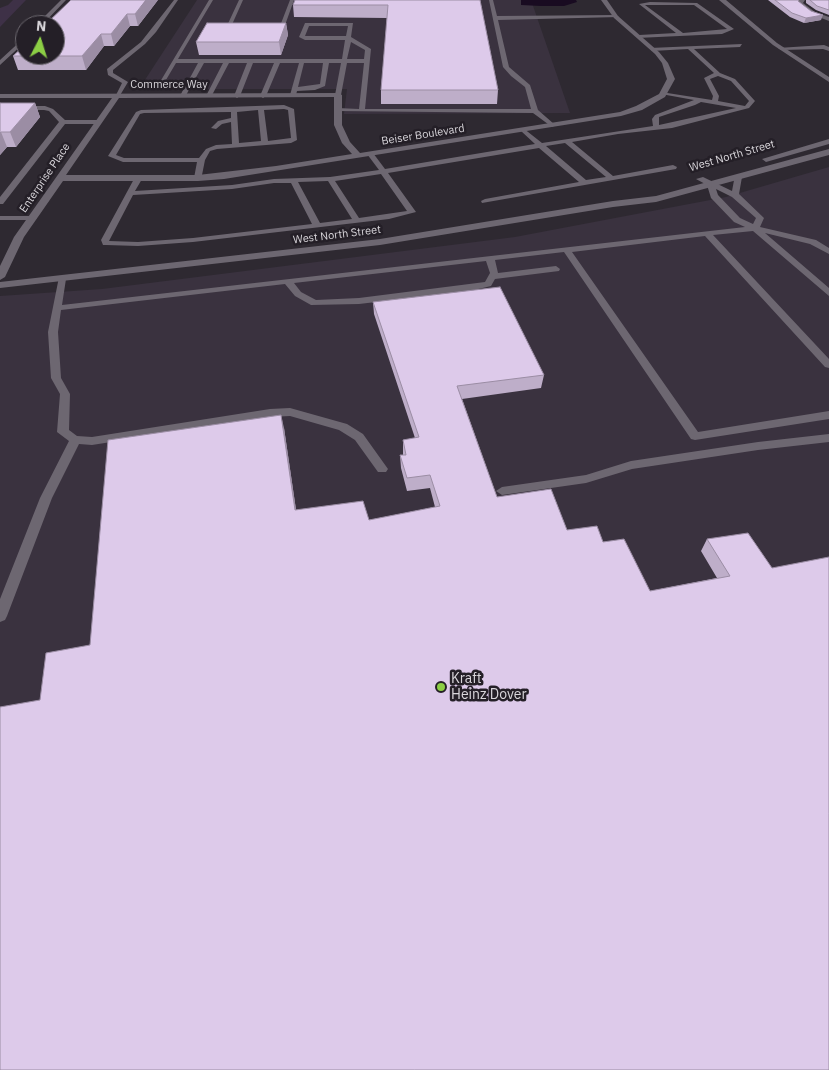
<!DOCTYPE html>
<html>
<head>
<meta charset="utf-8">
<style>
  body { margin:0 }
  #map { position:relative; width:829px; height:1070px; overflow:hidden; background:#2e2931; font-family:"IBM Plex Sans",sans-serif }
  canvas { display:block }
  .north { position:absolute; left:15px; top:15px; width:50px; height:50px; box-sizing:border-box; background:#241f27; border:1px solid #6c686f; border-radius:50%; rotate:5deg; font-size:14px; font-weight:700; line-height:20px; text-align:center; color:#d9d6db }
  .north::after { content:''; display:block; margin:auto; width:18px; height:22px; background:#8cce45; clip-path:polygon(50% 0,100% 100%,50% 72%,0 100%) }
</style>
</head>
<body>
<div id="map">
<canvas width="829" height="1070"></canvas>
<div class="north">N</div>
</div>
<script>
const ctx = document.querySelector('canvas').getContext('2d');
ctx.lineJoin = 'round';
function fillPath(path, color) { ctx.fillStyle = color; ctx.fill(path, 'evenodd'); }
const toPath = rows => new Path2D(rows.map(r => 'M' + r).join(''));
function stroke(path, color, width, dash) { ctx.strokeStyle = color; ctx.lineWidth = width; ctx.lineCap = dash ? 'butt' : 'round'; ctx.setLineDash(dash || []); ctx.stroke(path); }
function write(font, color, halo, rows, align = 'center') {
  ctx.font = font + ' "IBM Plex Sans",sans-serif'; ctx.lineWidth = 5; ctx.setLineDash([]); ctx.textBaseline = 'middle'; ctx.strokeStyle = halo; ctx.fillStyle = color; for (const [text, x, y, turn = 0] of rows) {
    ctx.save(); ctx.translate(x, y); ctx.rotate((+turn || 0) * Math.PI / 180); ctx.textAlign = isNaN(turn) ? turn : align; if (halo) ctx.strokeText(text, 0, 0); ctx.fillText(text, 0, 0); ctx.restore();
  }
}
fillPath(toPath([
  [197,0,531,0,570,113,344,114,347,89,139,89],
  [829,167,829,1070,0,1070,0,296,102,289,515,237,726,197]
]), '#3a323f');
fillPath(toPath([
  [13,0,26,0,0,27,0,8,8,5]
]), '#3e3147');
fillPath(toPath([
  [521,0,576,0,577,2,564,6,541,6,521,5]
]), '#190b21');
fillPath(toPath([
  [61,0,66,0,42,25,36,25,61,0],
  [174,0,178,0,156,32,145,44,113,70,113,73,128,82,119,97,115,97,122,83,108,75,107,69,141,42,174,0],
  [209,0,213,0,178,59,342,59,345,40,305,40,299,37,305,23,353,23,351,37,371,49,365,109,531,109,525,87,511,76,503,67,489,0,493,0,497,16,616,15,619,17,498,20,509,67,530,85,538,110,554,124,554,126,552,127,533,113,335,111,334,110,337,108,359,109,364,63,347,63,341,95,338,97,335,95,341,63,329,63,325,86,315,90,297,91,296,95,293,97,290,95,299,63,280,63,266,96,263,98,260,96,274,63,253,63,240,96,237,98,234,96,247,63,229,63,211,97,206,96,223,63,204,63,185,97,180,96,183,90,157,87,209,0],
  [309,26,348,26,346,36,305,36,309,26],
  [351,42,365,50,364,59,347,59,351,42],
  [176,63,198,63,185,87,163,85,176,63],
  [304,63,323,63,320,84,298,87,304,63],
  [239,0,243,0,230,29,225,30,239,0],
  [290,0,294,0,284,28,267,30,267,28,280,26,290,0],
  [650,2,697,3,734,29,722,34,637,38,639,35,676,33,639,4,650,2],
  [645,5,694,5,727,29,683,33,645,5],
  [25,37,25,42,0,65,0,60,25,37],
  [742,44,740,47,694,49,720,73,735,79,755,101,749,108,672,128,618,134,572,142,613,176,673,165,677,167,676,169,482,203,481,201,485,199,579,182,539,148,388,173,416,212,389,219,193,242,138,246,106,245,103,245,101,240,134,179,138,177,142,179,135,191,232,185,274,179,330,177,379,170,367,154,371,152,373,153,385,169,535,144,521,131,521,129,523,128,542,143,653,126,652,119,655,115,694,100,661,94,661,92,712,100,713,96,704,78,714,73,688,49,652,51,650,48,742,44],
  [718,76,731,81,749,101,745,106,718,101,719,96,710,79,718,76],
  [701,102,736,108,659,125,659,117,695,105,701,102],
  [565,143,606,177,586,180,546,146,565,143],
  [381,174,407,211,359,218,335,181,381,174],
  [328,181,352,219,320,223,298,182,328,181],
  [274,183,291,183,312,224,193,238,138,242,109,241,133,195,232,189,274,183],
  [824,45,829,47,829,51,823,49,781,50,778,48,824,45],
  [284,105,294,109,297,140,291,143,217,149,210,151,205,160,201,180,194,178,197,162,123,162,108,156,136,112,141,110,284,105],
  [284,109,288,110,291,138,268,141,264,110,284,109],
  [258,110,261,141,239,143,237,112,258,110],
  [231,112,231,118,218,121,211,128,216,129,222,124,231,122,232,144,216,145,206,149,199,158,124,158,116,155,140,114,144,113,231,112],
  [0,106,45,106,53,109,65,120,99,120,102,122,99,124,65,124,3,204,0,204,0,197,59,122,49,111,44,110,0,110,0,106],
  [735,175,742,177,739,194,764,218,760,227,816,240,829,248,829,254,810,244,765,233,829,288,829,296,753,231,713,235,829,359,829,368,825,367,705,236,572,252,698,432,829,411,829,419,695,440,691,439,564,252,495,260,498,273,556,266,560,269,559,271,495,279,491,286,470,291,359,304,311,305,295,296,285,284,61,310,58,332,61,378,70,394,69,430,77,436,92,437,270,409,290,408,347,424,363,434,388,469,386,472,378,472,355,440,339,430,290,416,270,417,92,445,79,444,52,498,7,616,5,620,0,622,0,599,40,498,69,441,57,432,60,394,51,378,48,332,59,277,65,277,66,279,62,305,745,227,734,222,711,198,707,185,696,179,703,177,732,191,735,175],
  [716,189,732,197,756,218,753,224,740,218,718,195,716,189],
  [486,261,490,273,485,282,359,298,316,300,301,292,294,283,486,261],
  [0,216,33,216,37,218,33,220,0,220,0,216],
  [829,434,829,442,758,450,632,469,586,483,502,495,496,491,502,487,586,475,631,461,758,442,829,434]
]), '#6d6771');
fillPath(toPath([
  [601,0,607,0,618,16,659,52,668,63,675,79,665,97,642,110,621,116,224,179,198,181,63,181,24,237,5,277,0,280,0,266,14,237,112,98,0,98,0,94,338,93,342,95,342,125,350,142,360,153,620,112,636,106,659,94,667,79,662,63,655,54,614,18,601,0],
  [334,97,334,125,342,143,352,154,276,166,198,175,66,175,119,98,334,97],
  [799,0,805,0,803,3,815,12,829,17,829,21,811,14,798,4,799,0]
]), '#6d6771');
fillPath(toPath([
  [719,0,726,0,777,43,829,77,829,82,773,45,719,0],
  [829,139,829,144,766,162,762,159,829,139],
  [829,149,829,155,656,202,613,207,380,245,0,288,0,282,380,239,613,201,656,196,829,149]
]), '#6d6771');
fillPath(toPath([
  [158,0,138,26,130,26,114,46,104,46,86,70,18,70,13,56],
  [480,0,498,90,497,104,381,104,381,90,387,18,294,17,293,5],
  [768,0,799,0,798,1,821,20,804,23,790,17],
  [806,0,829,0,829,15,816,10,806,3],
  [286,23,288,35,281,55,199,55,196,42],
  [0,103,35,103,40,117,16,147,7,147,0,155],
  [373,302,544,375,541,388,462,399,497,497,567,530,603,542,650,591,717,578,701,551,707,539,772,568,829,1070,40,700,284,428,296,510,369,520,435,507,430,488,407,491,401,468,400,455,403,455,403,440,415,438,374,314]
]), '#beaec9');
fillPath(toPath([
  [146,0,158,0,138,26,135,14],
  [127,14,130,26,114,46,111,34],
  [823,15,821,20,804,23,806,18],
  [286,23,288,35,281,55,279,42],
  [101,34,104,46,86,70,82,56],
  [35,103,40,117,16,147,10,132],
  [1,132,7,147,0,155,0,133],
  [281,415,284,428,298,523,295,510]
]), '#9b8da4');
const building = toPath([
  [71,0,146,0,135,14,127,14,111,34,101,34,82,56,13,56,25,45,25,55,55,55,55,25,45,25,71,0],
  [295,0,480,0,498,90,381,90,388,5,293,5,295,0],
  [775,0,799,0,798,1,811,11,823,15,806,18,792,13,775,0],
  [810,0,829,0,829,10,817,6,810,0],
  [207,23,286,23,279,42,196,42,207,23],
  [0,103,35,103,10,132,1,132,0,133,0,103],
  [500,287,544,375,457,386,497,497,551,489,567,530,597,526,603,542,624,539,650,591,730,576,707,539,748,533,772,568,829,557,829,1070,0,1070,0,707,40,700,46,653,90,645,108,440,281,415,295,510,363,501,369,520,440,506,430,475,407,478,400,455,406,455,403,440,419,437,373,302,500,287]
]);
fillPath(building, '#ddcaea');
stroke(building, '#9b8da4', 1);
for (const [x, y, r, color] of [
  [441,687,5,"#8cce45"]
]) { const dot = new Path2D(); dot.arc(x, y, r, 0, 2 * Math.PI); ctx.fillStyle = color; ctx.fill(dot); stroke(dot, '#241f27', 2); }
write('11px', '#d9d6db', '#241f27', [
  ["Commerce Way",169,85],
  ["Beiser Boulevard",423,135,-9],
  ["West North Street",732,156,-16],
  ["Enterprise Place",45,178,-56],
  ["West North Street",337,235,-7]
]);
write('14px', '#d9d6db', '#241f27', [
  ["Kraft",451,679],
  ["Heinz Dover",451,695]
], 'left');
</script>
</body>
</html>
